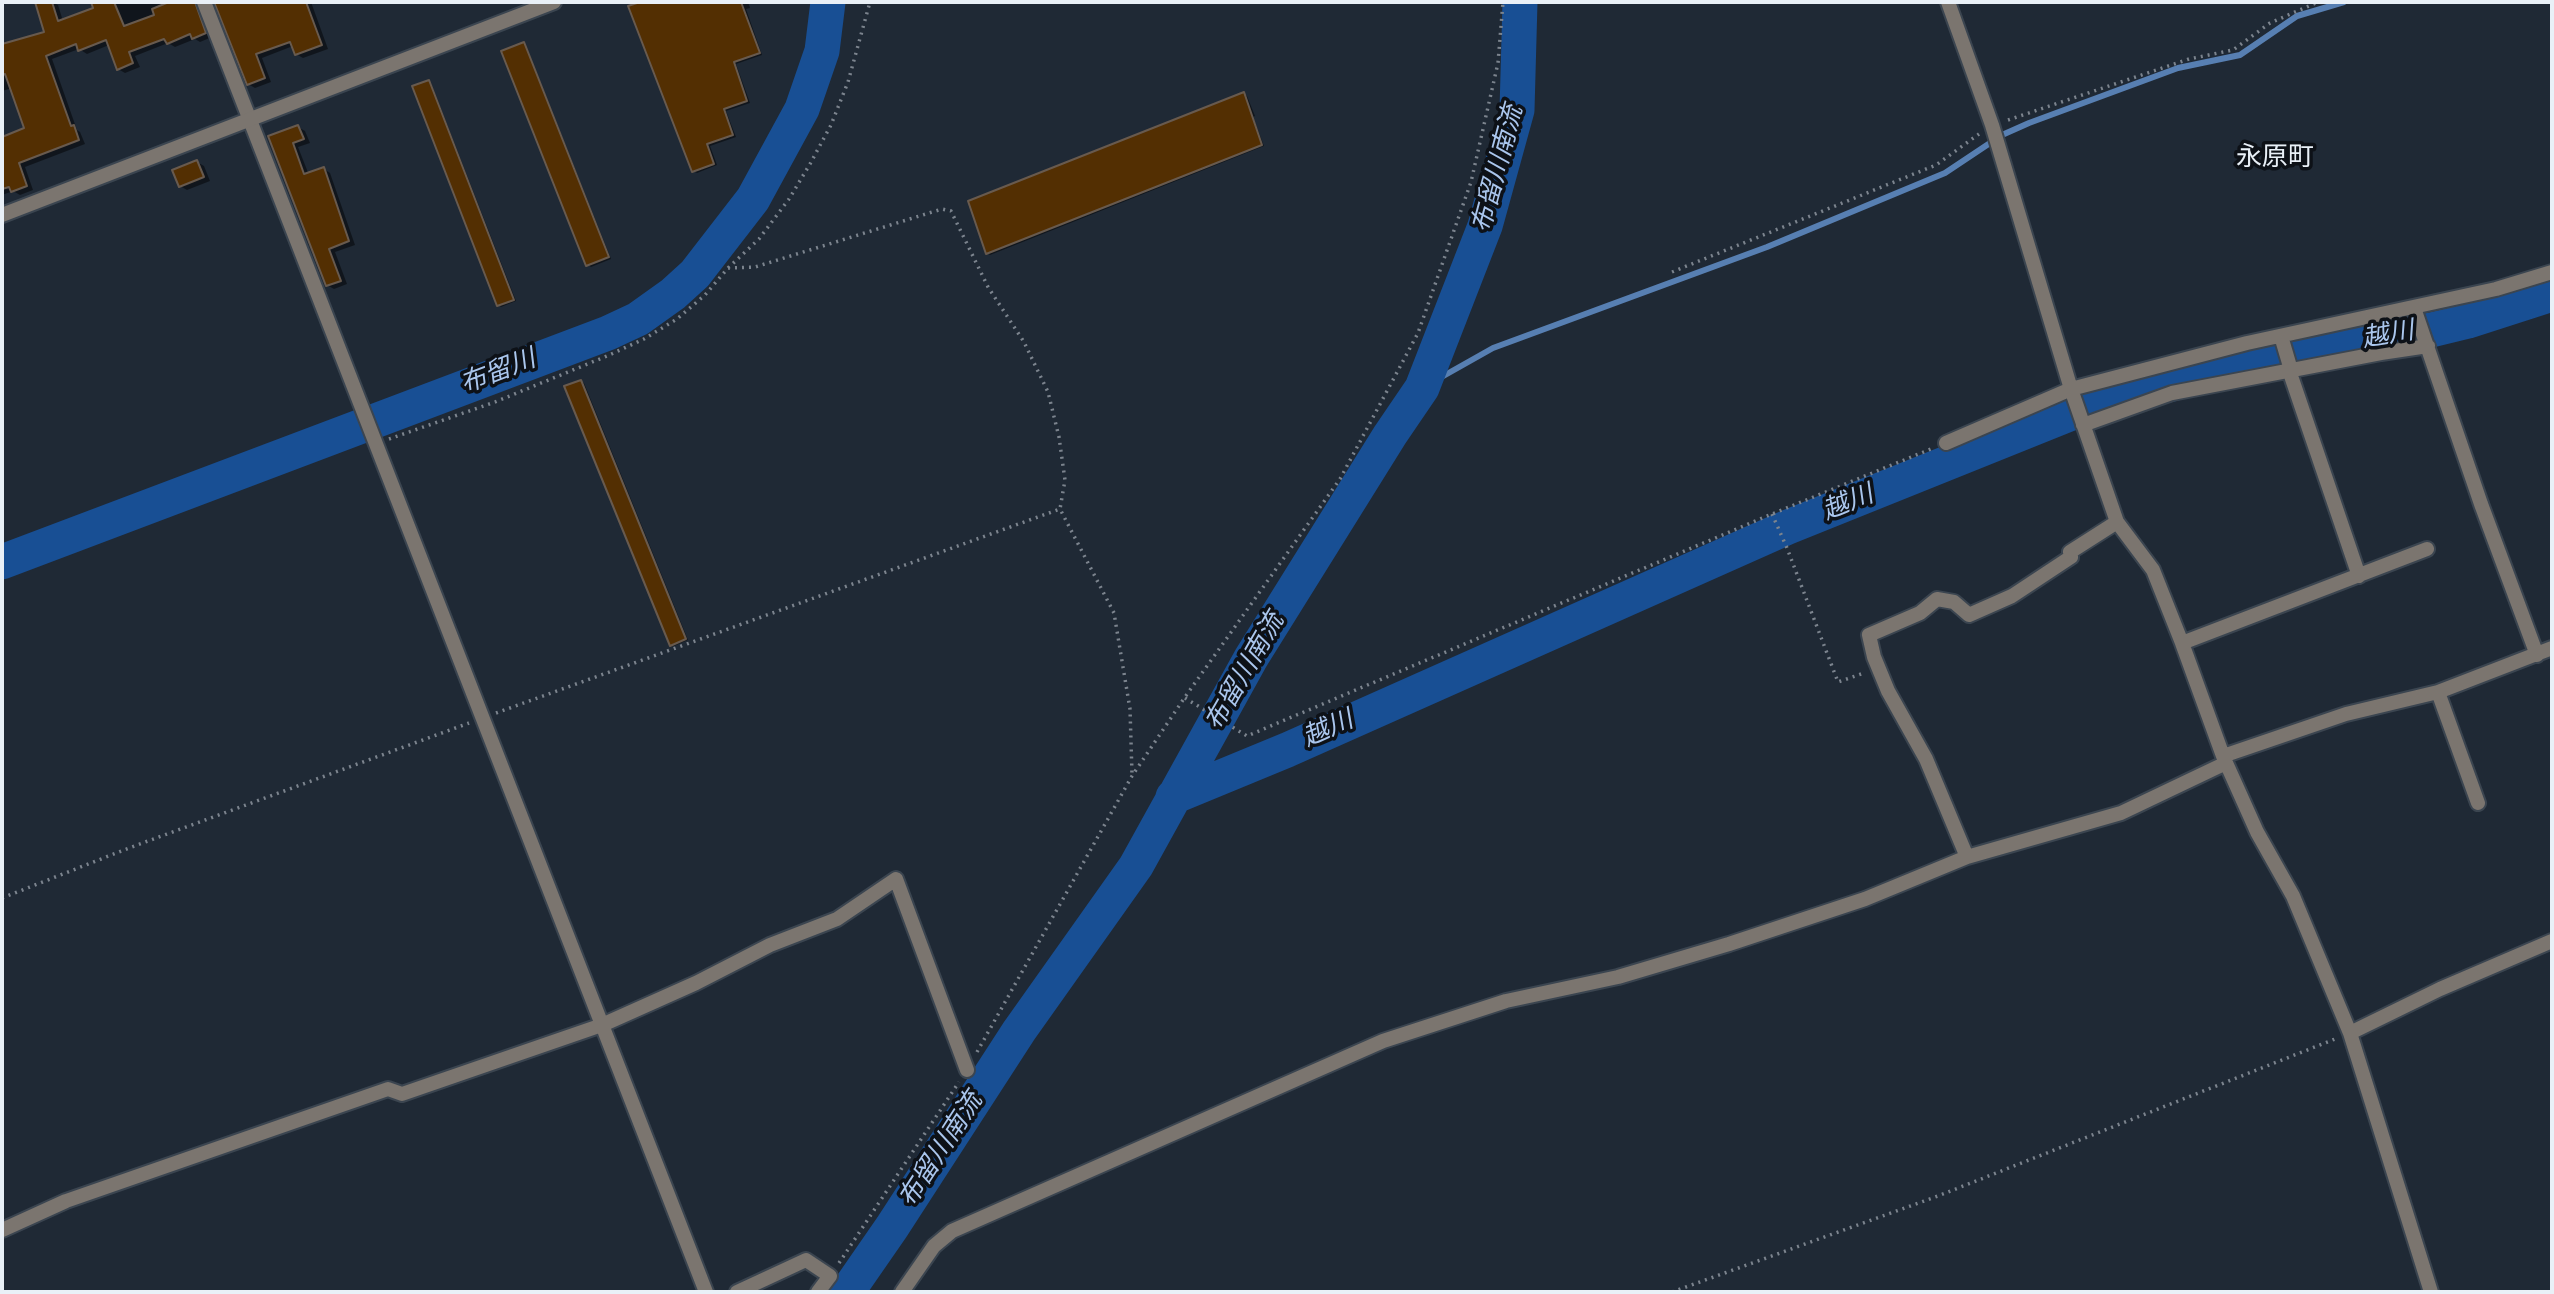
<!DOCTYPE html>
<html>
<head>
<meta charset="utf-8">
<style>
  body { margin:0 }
  #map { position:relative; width:2554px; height:1294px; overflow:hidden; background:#1f2935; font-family:"Fira Sans Condensed",sans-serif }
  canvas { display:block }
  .frame { position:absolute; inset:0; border:4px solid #e9f0f7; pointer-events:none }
</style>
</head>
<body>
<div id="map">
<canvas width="2554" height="1294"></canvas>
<div class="frame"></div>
</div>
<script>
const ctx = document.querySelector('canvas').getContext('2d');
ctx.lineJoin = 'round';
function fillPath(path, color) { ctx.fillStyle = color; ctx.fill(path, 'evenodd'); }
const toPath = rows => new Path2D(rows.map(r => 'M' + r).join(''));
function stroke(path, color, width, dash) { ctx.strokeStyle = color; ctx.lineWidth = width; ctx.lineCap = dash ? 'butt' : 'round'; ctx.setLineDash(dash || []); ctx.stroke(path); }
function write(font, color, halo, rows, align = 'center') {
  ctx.font = font + ' "Fira Sans Condensed","Noto Sans JP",sans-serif'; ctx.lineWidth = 7; ctx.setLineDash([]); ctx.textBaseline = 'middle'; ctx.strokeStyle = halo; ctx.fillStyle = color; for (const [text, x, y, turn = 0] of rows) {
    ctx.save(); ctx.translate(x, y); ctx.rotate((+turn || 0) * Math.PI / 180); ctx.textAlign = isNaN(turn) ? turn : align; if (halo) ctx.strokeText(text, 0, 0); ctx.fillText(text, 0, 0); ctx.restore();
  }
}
fillPath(toPath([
  [52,2,58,5,63,21,96,9,93,2,203,2,212,37,200,42,195,39,175,47,168,43,135,56,140,67,125,73,118,69,109,45,87,54,79,49,52,59,77,130,80,132,85,144,25,167,33,190,20,195,13,191,2,195,2,138,26,129,12,88,2,91,2,46,46,33,38,5],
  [216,2,311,2,328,49,303,58,296,54,293,46,262,58,271,82,255,88,248,84],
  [646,2,748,2,750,8,746,9,762,55,736,64,750,103,726,111,736,137,710,146,717,165,697,173,693,171,631,7],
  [523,44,526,46,611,259,591,267,588,265],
  [428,82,431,83,516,301,501,307,499,305],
  [1244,94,1247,96,1255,116,1253,117,1264,146,990,255,987,253],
  [298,127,305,131,310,143,298,147,309,175,324,169,330,173,355,245,335,252,347,284,334,289,327,285,270,137],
  [197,162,204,166,210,181,187,190,180,186],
  [581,382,584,383,688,640,674,646,671,644]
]), '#0007');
stroke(toPath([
  [1422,388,1493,348,1767,247,1945,173,2002,135,2029,123,2178,68,2240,55,2297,16,2344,2]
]), '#577fb2', 6);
stroke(toPath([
  [2,562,608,333,638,319,673,294,695,274,753,199,802,109,822,51,828,2],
  [1173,797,1287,750,1788,527,2089,406,2281,355,2431,330,2468,321,2552,294],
  [847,1292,892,1227,1019,1031,1136,866,1251,658,1390,435,1422,388,1485,226,1517,110,1520,2]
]), '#184f94', 35);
const building = toPath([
  [35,2,52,2,58,21,93,8,91,2,114,2,124,26,154,15,152,9,169,2,195,2,206,33,192,39,190,34,167,44,164,39,129,52,133,63,117,70,106,40,78,51,76,44,46,56,71,126,74,125,79,140,19,163,27,186,11,192,9,187,2,189,2,137,24,128,5,74,2,75,2,44,44,32,35,2],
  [214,2,306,2,322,45,295,55,290,42,256,54,265,78,247,85,214,2],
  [640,2,741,2,760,53,734,62,747,101,724,109,733,135,707,144,714,164,692,172,628,6,640,2],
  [524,42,609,257,586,266,501,51,524,42],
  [429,80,514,300,497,306,412,86,429,80],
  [1244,92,1262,145,986,254,968,201,1244,92],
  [298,125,304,139,293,143,304,174,324,167,349,241,329,249,341,281,326,286,268,136,298,125],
  [197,160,204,177,179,187,172,170,197,160],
  [581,380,686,639,670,646,564,386,581,380]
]);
fillPath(building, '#532f02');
stroke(building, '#685a4e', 2);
const minor = toPath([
  [204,2,706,1292],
  [1948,2,1992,125,2071,389,2117,522,2153,570,2182,643,2223,756,2257,832,2293,896,2350,1033,2431,1292],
  [2414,308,2481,504,2537,655],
  [2281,336,2291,370],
  [2289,370,2359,576],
  [2083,425,2172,393,2381,353,2428,346],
  [1946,443,2071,389,2247,343,2496,289,2552,272],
  [2182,643,2427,549],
  [2438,692,2478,803],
  [2223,756,2346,714,2438,692,2552,648],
  [1967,857,1926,759,1888,691,1874,657,1869,635,1920,613,1937,599,1954,602,1969,615,2012,596,2071,557,2070,552,2117,522],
  [2350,1033,2440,989,2552,941],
  [2,1230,66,1201,388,1089,402,1094,602,1025,696,983,770,945,837,919,896,879,967,1070],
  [737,1292,806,1260,830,1276,818,1292],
  [902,1292,934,1246,952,1231,1383,1041,1506,1001,1618,977,1729,944,1865,899,1967,857,2121,813,2226,763]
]);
const tertiary = toPath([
  [2,215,554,2]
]);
stroke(minor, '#3b4550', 18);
stroke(tertiary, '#3b4550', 18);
stroke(toPath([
  [2008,120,2189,59,2233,50,2270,23,2318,2],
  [728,268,755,267,942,209,951,211,988,287,1024,342,1048,392,1059,437,1065,480,1060,509,1114,613,1130,709,1132,774],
  [1672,272,1936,165,1979,134],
  [389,439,495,402,607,356,644,339,677,319,705,295,728,268,759,239,789,199,810,164,831,125,848,82,870,2],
  [1772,514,1787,548,1838,682,1864,673],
  [1185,698,1247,736,1772,514,1931,449],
  [496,713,1060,509],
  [2,898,129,848,469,723],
  [977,1052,1132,776,1185,697,1340,479,1418,333,1471,182,1498,63,1503,2],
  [839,1263,959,1082],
  [1672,1292,1938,1196,2335,1039]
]), '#7c848e', 3.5, [2, 5]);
stroke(minor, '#7b756f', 14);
stroke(tertiary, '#7b756f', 14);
write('26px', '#e9f0f7', '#0d1117', [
  ["永原町",2275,158]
]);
write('italic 26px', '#aac6ed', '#0d1117', [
  ["布留川南流",1498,169,-75],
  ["越川",2388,335,-10],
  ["布留川",498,372,-21],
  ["越川",1848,503,-22],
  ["布留川南流",1245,672,-60],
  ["越川",1328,729,-24],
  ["布留川南流",941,1150,-57]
]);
</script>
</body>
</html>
